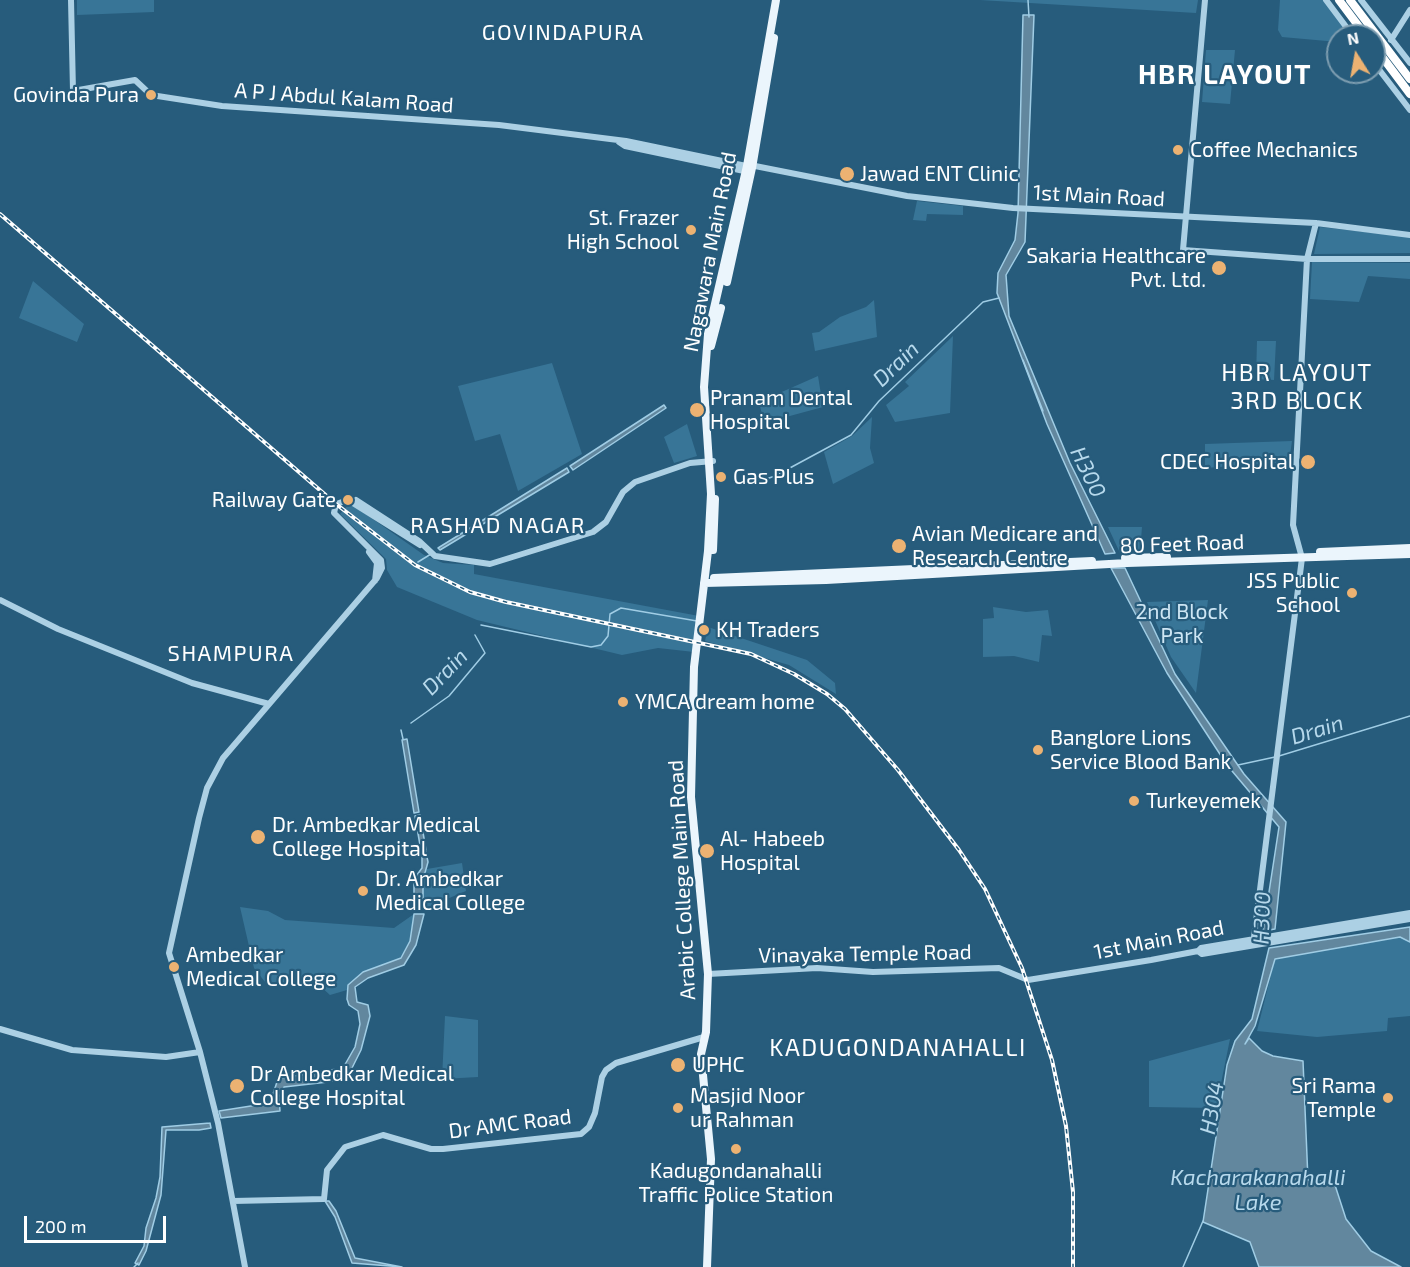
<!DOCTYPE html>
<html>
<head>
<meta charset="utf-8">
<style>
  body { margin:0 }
  #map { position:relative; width:1410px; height:1267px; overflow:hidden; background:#275c7c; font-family:"Exo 2",sans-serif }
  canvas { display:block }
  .north { position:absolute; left:1326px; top:24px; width:60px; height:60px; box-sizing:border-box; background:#275c7c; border:2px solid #7d9db0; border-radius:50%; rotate:349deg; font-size:16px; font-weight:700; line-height:24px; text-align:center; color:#fff }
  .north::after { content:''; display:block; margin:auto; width:21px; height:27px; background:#ecb272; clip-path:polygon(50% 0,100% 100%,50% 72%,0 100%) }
  .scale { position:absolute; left:24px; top:1216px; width:142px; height:27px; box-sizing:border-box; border:3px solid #fff; border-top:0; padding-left:8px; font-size:18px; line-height:21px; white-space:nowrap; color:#fff; -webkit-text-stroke:4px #275c7c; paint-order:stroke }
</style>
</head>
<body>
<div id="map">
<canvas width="1410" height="1267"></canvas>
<div class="north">N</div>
<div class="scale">200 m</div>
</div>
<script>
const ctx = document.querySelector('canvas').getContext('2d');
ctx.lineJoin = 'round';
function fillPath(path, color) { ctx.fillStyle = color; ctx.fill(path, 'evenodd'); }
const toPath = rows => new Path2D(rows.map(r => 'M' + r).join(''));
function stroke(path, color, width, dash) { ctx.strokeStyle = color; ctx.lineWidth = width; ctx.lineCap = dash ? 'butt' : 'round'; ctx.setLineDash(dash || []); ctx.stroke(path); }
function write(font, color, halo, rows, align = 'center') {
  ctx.font = font + ' "Exo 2",sans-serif'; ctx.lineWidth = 4.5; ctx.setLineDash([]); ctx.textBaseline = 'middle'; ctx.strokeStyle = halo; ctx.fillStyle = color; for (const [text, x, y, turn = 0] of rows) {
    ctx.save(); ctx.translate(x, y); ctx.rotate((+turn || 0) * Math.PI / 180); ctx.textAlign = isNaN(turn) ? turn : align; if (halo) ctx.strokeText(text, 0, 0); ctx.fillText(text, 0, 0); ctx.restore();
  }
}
fillPath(toPath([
  [77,0,154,0,154,12,77,15],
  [980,0,1198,0,1196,13],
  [1280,0,1324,0,1351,36,1338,36,1338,42,1282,37,1278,30],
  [1206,50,1235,50,1230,104,1202,102],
  [917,201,963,206,963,215,927,214,926,221,913,220],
  [1320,227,1410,237,1410,253,1314,254],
  [1312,262,1410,263,1410,279,1368,276,1359,302,1310,299],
  [33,281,84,324,77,342,19,318],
  [874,300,877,337,815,351,812,333,819,332,840,317,866,307],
  [953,336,950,413,895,422,886,405,909,386,905,382],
  [1257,341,1276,341,1274,380,1256,379],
  [552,363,582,454,518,491,500,434,475,441,458,386],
  [818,376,823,407,764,423,759,402],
  [872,417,870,448,874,463,833,484,824,452,852,436],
  [687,424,697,456,674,463,664,437],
  [1292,441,1289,462,1205,468,1205,444],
  [350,503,424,555,443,563,474,565,474,574,699,616,694,652,658,648,622,655,477,620,397,587,387,570,386,559,340,514],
  [1108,527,1142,527,1140,552,1120,553],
  [1208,600,1196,693,1171,657,1147,602],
  [993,607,1026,612,1048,610,1052,636,1042,635,1039,662,1014,656,983,657,983,619,994,618],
  [708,627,807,660,835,683,836,694,789,665,705,641],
  [462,863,466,891,423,909,423,880,427,869],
  [240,907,268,911,285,920,394,928,414,914,410,941,401,958,352,981,347,990,330,995,309,976,269,987,254,968],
  [1400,937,1410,942,1410,1016,1388,1018,1387,1031,1317,1037,1257,1031,1275,959],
  [445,1016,478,1020,478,1077,442,1079],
  [1230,1039,1216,1108,1149,1107,1149,1061]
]), '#387597');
const water = toPath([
  [1023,15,1034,15,1025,242,1006,275,1009,316,1070,463,1115,553,1105,554,1047,424,997,293,998,273,1015,240,1018,213,1023,15],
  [664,405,666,408,573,470,570,466,664,405],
  [567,468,569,472,440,550,438,548,567,468],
  [1111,568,1125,568,1175,674,1244,774,1286,822,1275,929,1263,931,1279,827,1227,765,1167,673,1111,568],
  [407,739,419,812,414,813,402,740,407,739],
  [420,815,426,850,421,851,415,816,420,815],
  [426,852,428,862,423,880,423,909,414,908,414,879,422,868,422,853,426,852],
  [414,914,424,914,416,945,404,965,368,978,355,987,357,1002,368,1005,370,1016,361,1050,348,1076,328,1082,284,1087,279,1097,280,1111,221,1118,219,1111,270,1103,277,1082,282,1078,343,1068,355,1047,360,1024,358,1011,349,1005,347,999,348,985,363,972,401,958,410,941,414,914],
  [1410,927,1410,942,1400,937,1275,959,1255,1026,1245,1044,1249,1038,1262,1051,1273,1056,1303,1061,1308,1180,1334,1182,1346,1219,1371,1251,1401,1267,1259,1267,1250,1242,1203,1222,1227,1065,1235,1041,1252,1019,1269,948,1410,927],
  [210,1123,211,1128,199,1130,166,1130,161,1195,146,1251,139,1265,135,1263,144,1246,146,1228,156,1198,160,1177,162,1127,210,1123],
  [325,1201,329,1201,336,1211,355,1258,402,1267,352,1263,335,1217,325,1201]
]);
fillPath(water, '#62879e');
stroke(water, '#a0cde5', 1.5);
stroke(toPath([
  [1028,0,1029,17],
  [1023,360,1043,411],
  [751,484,775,476,851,435,879,401,983,302,999,298],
  [418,562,431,554],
  [481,625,591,647,601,645,608,636,610,614,621,608,697,621],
  [411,723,449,696,485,653,475,635],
  [401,730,403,739],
  [1279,756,1410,716],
  [1238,765,1275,757],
  [134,1267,138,1263],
  [1183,1267,1203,1221]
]), '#a0cde5', 1.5);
stroke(toPath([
  [71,0,73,91,135,80,151,95,222,106,499,125,626,141,751,167],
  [1205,0,1183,250,1307,259,1410,259],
  [1326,0,1353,36],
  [1361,0,1410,63],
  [1391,40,1410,10],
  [1374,63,1410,110],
  [619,142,625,146,749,172],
  [750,165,907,196,1013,208,1316,223,1410,235],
  [356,500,419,541,435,556,490,564,593,532,606,522,623,492,635,482,690,463,713,461],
  [369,552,377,563,375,581],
  [0,600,58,629,192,683,269,704],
  [1253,945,1302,558,1293,525,1307,259,1316,223],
  [1198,951,1202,954,1410,919],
  [708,974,817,968,873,972,999,968,1028,980,1151,960,1198,951,1201,948,1410,913],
  [0,1029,72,1050,166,1057,200,1052],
  [233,1201,324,1199,327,1170,345,1147,383,1135,431,1149,443,1149,581,1134,589,1127,595,1113,602,1077,606,1070,616,1063,704,1037],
  [245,1267,218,1123,200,1052,169,953,199,818,207,788,223,758,377,578,382,568,381,560,334,513,336,504,348,500,420,545]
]), '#acd0e4', 6);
stroke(toPath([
  [727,282,752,168,774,38],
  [711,346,721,308],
  [713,550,715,499],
  [1320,552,1410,548],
  [1125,558,1167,557],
  [714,578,1092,561],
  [704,583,826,580,1127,563,1410,554],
  [707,1267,711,1159,701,1054,706,1032,708,974,691,797,694,667,708,551,711,494,704,387,708,334,747,166,776,0]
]), '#ebf5fc', 8);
stroke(toPath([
  [1339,0,1366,36],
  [1350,0,1410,79],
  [1374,46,1410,94]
]), '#fff', 8);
const rail = toPath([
  [0,214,336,504,415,565,470,592,506,602,751,654,794,674,827,694,845,709,898,770,959,850,985,889,1022,968,1052,1060,1066,1126,1073,1192,1073,1267]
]);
stroke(rail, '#fff', 4);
stroke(rail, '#275c7c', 1.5, [4.5]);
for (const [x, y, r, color] of [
  [151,95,6,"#ecb272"],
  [1178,150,6,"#ecb272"],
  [847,174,8,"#ecb272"],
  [691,230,6,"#ecb272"],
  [1219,268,8,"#ecb272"],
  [697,410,8,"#ecb272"],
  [1308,462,8,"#ecb272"],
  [721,477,6,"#ecb272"],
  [348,500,6,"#ecb272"],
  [899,546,8,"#ecb272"],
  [1352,593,6,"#ecb272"],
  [704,630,6,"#ecb272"],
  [623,702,6,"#ecb272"],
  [1038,750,6,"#ecb272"],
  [1134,801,6,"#ecb272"],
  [258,837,8,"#ecb272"],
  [707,851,8,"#ecb272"],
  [363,891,6,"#ecb272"],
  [174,967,6,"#ecb272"],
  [678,1065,8,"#ecb272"],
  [237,1086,8,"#ecb272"],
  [1388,1098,6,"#ecb272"],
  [678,1108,6,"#ecb272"],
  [736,1149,6,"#ecb272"]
]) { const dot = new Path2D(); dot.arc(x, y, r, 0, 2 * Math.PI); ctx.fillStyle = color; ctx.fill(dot); stroke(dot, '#275c7c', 2); }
write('21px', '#fff', '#275c7c', [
  ["Govinda Pura",139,95,"right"],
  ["Coffee Mechanics",1190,150],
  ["Jawad ENT Clinic",860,174],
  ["St. Frazer",679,218,"right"],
  ["High School",679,242,"right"],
  ["Sakaria Healthcare",1206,256,"right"],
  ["Pvt. Ltd.",1206,280,"right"],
  ["Pranam Dental",710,398],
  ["Hospital",710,422],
  ["CDEC Hospital",1294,462,"right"],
  ["Gas Plus",733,477],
  ["Railway Gate",336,500,"right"],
  ["Avian Medicare and",912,534],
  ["Research Centre",912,558],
  ["JSS Public",1340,581,"right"],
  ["School",1340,605,"right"],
  ["KH Traders",716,630],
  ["YMCA dream home",635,702],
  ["Banglore Lions",1050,738],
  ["Service Blood Bank",1050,762],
  ["Turkeyemek",1146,801],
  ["Dr. Ambedkar Medical",272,825],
  ["College Hospital",272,849],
  ["Al- Habeeb",720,839],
  ["Hospital",720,863],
  ["Dr. Ambedkar",375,879],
  ["Medical College",375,903],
  ["Ambedkar",186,955],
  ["Medical College",186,979],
  ["UPHC",692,1065],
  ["Dr Ambedkar Medical",250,1074],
  ["College Hospital",250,1098],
  ["Sri Rama",1376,1086,"right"],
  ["Temple",1376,1110,"right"],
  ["Masjid Noor",690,1096],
  ["ur Rahman",690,1120],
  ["Kadugondanahalli",736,1171,"center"],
  ["Traffic Police Station",736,1195,"center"]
], 'left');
write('21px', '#fff', '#275c7c', [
  ["A P J Abdul Kalam Road",344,98,4],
  ["1st Main Road",1099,196,3],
  ["Nagawara Main Road",710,252,-79],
  ["80 Feet Road",1182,544,-2],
  ["Arabic College Main Road",682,880,-93],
  ["1st Main Road",1159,940,-11],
  ["Vinayaka Temple Road",865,954,-1],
  ["Dr AMC Road",510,1124,-7]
]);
write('21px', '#cee6f4', '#275c7c', [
  ["2nd Block",1182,612],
  ["Park",1182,636]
]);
ctx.letterSpacing = '1.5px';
write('22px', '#fff', '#275c7c', [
  ["GOVINDAPURA",563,33],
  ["RASHAD NAGAR",498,526],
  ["SHAMPURA",231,654]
]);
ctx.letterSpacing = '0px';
write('italic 22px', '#b7d9ec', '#275c7c', [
  ["Drain",896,364,-44],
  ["H300",1088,472,64],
  ["Drain",445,672,-46],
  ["Drain",1317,730,-17],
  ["H300",1262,918,-88],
  ["H304",1212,1108,-80],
  ["Kacharakanahalli",1258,1178],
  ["Lake",1258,1203]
]);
ctx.letterSpacing = '1.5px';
write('24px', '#fff', '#275c7c', [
  ["HBR LAYOUT",1297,373],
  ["3RD BLOCK",1297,401],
  ["KADUGONDANAHALLI",898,1048]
]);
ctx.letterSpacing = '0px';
ctx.letterSpacing = '1.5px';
write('bold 27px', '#fff', '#275c7c', [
  ["HBR LAYOUT",1225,75]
]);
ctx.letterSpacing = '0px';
</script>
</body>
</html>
